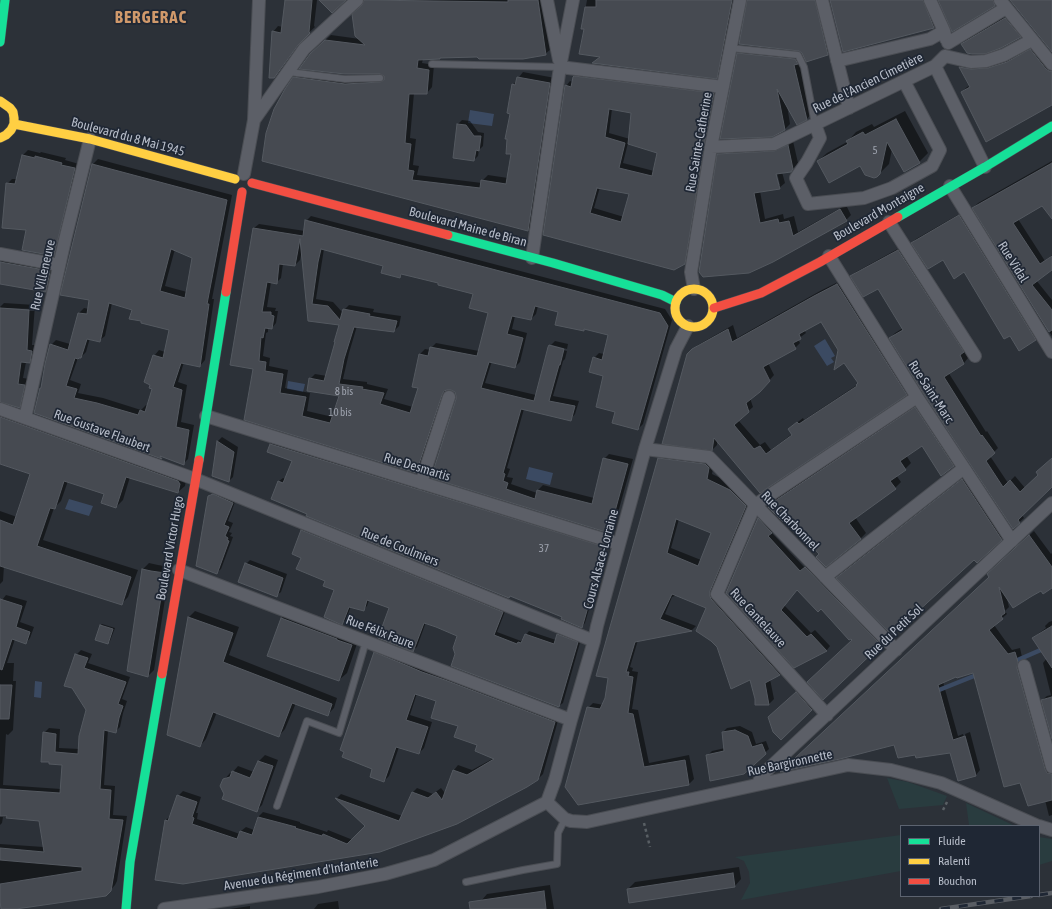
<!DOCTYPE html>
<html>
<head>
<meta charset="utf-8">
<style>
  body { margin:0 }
  #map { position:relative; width:1052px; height:909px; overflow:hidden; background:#2c3138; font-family:"Asap Condensed",sans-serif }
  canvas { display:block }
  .legend { position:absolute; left:900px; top:825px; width:140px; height:72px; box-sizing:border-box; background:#1f2734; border:1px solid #5c6370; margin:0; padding:5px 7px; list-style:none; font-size:12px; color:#b7bdc9 }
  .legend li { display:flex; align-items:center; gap:8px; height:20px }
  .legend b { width:20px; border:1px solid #5c6370 }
</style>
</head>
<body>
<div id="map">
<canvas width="1052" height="909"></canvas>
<ul class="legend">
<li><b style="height:5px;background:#16e098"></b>Fluide</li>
<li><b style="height:5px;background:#ffcf43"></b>Ralenti</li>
<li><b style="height:5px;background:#f24e42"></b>Bouchon</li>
</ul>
</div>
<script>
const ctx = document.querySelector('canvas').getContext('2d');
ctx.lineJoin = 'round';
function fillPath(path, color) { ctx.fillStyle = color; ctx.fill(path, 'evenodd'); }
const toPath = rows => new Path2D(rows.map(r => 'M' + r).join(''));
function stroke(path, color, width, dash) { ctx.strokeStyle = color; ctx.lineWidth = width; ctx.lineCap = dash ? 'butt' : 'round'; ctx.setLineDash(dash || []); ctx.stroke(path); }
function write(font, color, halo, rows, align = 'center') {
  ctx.font = font + ' "Asap Condensed",sans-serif'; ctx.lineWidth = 3.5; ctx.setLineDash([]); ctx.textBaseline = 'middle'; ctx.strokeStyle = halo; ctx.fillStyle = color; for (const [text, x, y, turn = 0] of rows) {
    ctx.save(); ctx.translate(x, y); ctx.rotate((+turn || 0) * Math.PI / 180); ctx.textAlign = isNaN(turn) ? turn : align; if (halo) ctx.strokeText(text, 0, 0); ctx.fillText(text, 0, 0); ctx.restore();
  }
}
fillPath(toPath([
  [887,778,908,782,947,796,943,805,899,809],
  [966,803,1015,826,965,826,969,825],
  [901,835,901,871,741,900,750,883,749,872,744,861,735,857],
  [1039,837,1052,839,1052,861,1039,865]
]), '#293c3f');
fillPath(toPath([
  [470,110,494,114,492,126,468,123],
  [825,339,835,356,831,358,834,362,827,366,814,346],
  [288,381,305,384,303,392,287,389],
  [529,467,553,473,550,485,526,479],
  [69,499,93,506,89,516,65,509],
  [35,681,42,682,41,698,34,697]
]), '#3b4a62');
fillPath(toPath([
  [286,0,317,0,314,26,315,27,302,39,279,72,274,77,273,32,278,26,283,27],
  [365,0,544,0,551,49,545,54,441,57,423,59,422,63,434,65,432,87,427,93,414,93,410,138,416,139,413,165,419,166,417,175,482,183,482,181,488,175,508,178,512,154,508,138,511,113,513,85,523,72,555,78,533,225,528,230,264,161,294,78,300,72,351,79,385,78,384,75,316,49,331,35,360,39],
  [587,0,736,0,721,73,716,78,601,56,585,28,582,28],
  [748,0,820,0,832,50,827,55,803,52],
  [831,0,928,0,938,22,934,27,843,50],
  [1008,15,1023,34,1020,37,962,44,965,41],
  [1035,45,1052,65,1052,102,962,92,967,87,970,86,960,67,964,63,994,64,1013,57],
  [744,48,801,54,812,113,807,119,787,105,790,124,785,129,738,54],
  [580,72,718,89,689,258,684,263,544,234,566,86,570,81,573,82,574,78],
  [612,109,632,113,630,139,609,133],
  [628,143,658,152,654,171,623,163],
  [600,187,631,193,624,217,594,208],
  [905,111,928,153,919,162,904,170,892,149,889,164,879,174,860,165,818,161,827,153,847,142,856,132,872,124,874,127],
  [462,120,470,121,478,132,484,133,483,146,479,150,478,156,474,160,455,158,458,124],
  [793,141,798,163,791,171,782,172,785,183,779,188,760,191,765,219,783,214,784,219,794,216,798,232,846,205,851,215,846,220,773,261,718,155,724,149],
  [776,169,780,185,778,185,774,170],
  [28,150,40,153,41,152,66,158,65,160,79,164,58,250,53,255,28,229,7,184,12,179,17,179,23,155],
  [98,159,232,195,212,299,214,299,205,360,200,366,184,362,178,382,187,385,181,422,194,425,188,459,183,464,163,456,161,458,35,413,40,388,42,386,51,345,56,340,70,344,78,314,84,308,89,309,92,165],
  [175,249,193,258,187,292,165,286],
  [112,303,133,309,170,329,165,352,159,350,154,356,153,388,148,406,146,405,141,410,103,398,78,393,81,384,70,380,78,358,81,357,86,352,90,338,99,341,105,336],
  [1052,161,1052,217,1042,205,1018,219,1045,261,1052,255,1052,268,1036,280,1052,300,1052,336,973,208,978,203],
  [963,212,1039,336,1035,339,1010,335,964,271,912,243,916,239],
  [311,216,665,309,672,320,643,424,638,429,617,411,604,375,594,358,599,353,604,354,610,334,586,328,583,330,559,311,538,306,536,314,531,319,515,316,512,329,527,333,520,362,515,367,492,361,485,383,536,395,550,346,555,341,568,344,567,349,552,345,552,347,567,351,565,359,563,361,553,396,579,401,575,414,571,419,524,409,507,468,510,469,507,477,513,478,511,484,537,493,538,490,543,485,594,498,604,459,609,454,633,459,614,527,609,532,432,477,457,400,456,392,451,389,446,389,421,467,416,472,245,419,254,368,254,228,259,224,305,231,306,221],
  [324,249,384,266,400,277,403,273,439,282,474,294,490,312,479,351,436,343,431,348,431,350,425,349,420,354,413,386,419,387,413,407,384,399,388,389,367,384,367,382,343,379,349,353,357,326,394,331,399,326,401,316,373,312,374,309,349,305,344,310,343,313,333,302,316,299],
  [302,250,309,320,340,324,327,376,315,374,310,379,340,395,333,417,307,411,310,393,285,388,288,370,269,366,270,358,263,356,266,333,268,332,268,327,272,328,276,323,278,311,275,311,276,308,267,307,271,282,276,283,281,278,283,264,295,265,300,260],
  [903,246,968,347,964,350,968,358,964,363,948,372,986,432,987,431,998,448,990,456,1008,483,1015,476,1025,488,1039,475,1052,459,1052,486,1022,515,1024,518,1013,528,890,338,895,333,903,328,879,287,852,276,856,272],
  [7,256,56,265,51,285,45,291,0,283,1,262],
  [842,280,911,389,906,394,760,492,717,440,717,445,712,450,693,350,698,345,733,325,737,338,820,291],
  [821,320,859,383,857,385,804,420,803,418,794,425,792,434,771,450,765,442,760,445,738,420,753,407,750,398,760,391,774,375,768,363,795,348,800,343,798,339,806,333,804,330],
  [4,303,35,305,32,345,38,345,35,356,29,362,26,362,23,378,30,379,25,401,19,407,0,401,0,307],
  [2,308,34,309,34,311,2,310],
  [921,402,959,460,953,466,922,445,906,455,911,463,905,469,896,475,901,482,895,488,855,517,866,533,860,539,821,554,786,518,783,521,769,507,771,506,770,505,776,499],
  [0,411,186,477,185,486,178,492,130,477,123,500,116,507,105,493,68,481,61,501,54,508,43,540,138,570,128,597,122,603,4,566,3,581,0,584,0,511,17,517,31,473,0,463],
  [222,437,238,447,233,477,229,481,213,475,218,441],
  [274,440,608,544,585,623,582,627,563,616,272,499,279,481,283,478,286,479,294,461,268,451,270,444],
  [664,454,714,463,712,474,735,485,751,501,715,585,785,669,780,674,770,679,774,699,769,704,756,699,751,678,707,607,677,595,672,597,665,614,696,626,692,630,638,640,630,667,633,668,632,671,638,672,632,709,638,710,649,763,689,755,694,779,689,784,579,804,588,708,593,703,604,705,659,459],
  [679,519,713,532,701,560,671,548],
  [969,473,1008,532,977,562,974,559,838,578,844,571],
  [217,490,236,499,228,521,233,523,229,532,232,533,230,536,233,537,221,569,216,573,198,565,209,496,211,494,211,496,218,494,217,492,212,494,213,492],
  [762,515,775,528,771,532,805,568,809,564,884,641,823,698,853,640,821,608,797,589,784,605,811,633,815,630,830,646,827,650,795,667,758,519],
  [305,527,506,609,497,632,521,641,529,631,556,640,557,634,561,631,581,639,563,703,559,706,456,654,458,635,426,622,417,647,413,650,390,607,369,600,367,606,364,609,351,606,346,620,342,623,336,589,302,558,302,531],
  [1034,531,1051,554,1052,553,1052,587,1007,599,1009,607,1005,611,1007,614,994,625,1012,650,1020,648,1022,657,1021,663,1052,768,1052,815,1049,816,1045,800,1021,781,973,672,957,676,943,682,958,736,963,734,974,773,976,773,965,734,970,732,980,770,976,775,951,752,915,754,899,757,990,577,988,574],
  [250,560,287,574,281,592,276,596,246,564],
  [149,563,158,565,170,567,154,670,148,676,128,670,143,569],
  [6,595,27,601,20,622,34,627,30,638,26,643,15,639,7,663,14,663,13,681,16,681,13,730,8,735,6,734,3,785,61,789,63,764,50,763,44,733,49,728,60,729,59,748,80,749,87,710,76,655,81,650,92,654,88,663,130,677,122,699,127,701,123,713,120,727,116,731,108,730,104,785,115,786,113,815,127,816,117,881,115,885,106,895,10,909,2,909,0,895,0,844,44,847,40,820,3,817,2,823,0,825,0,604,2,600],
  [195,611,239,627,229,655,337,698,334,708,327,715,296,703,285,729,279,736,217,712,206,739,200,746,188,618],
  [289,611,359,638,347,673,339,680,282,618],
  [1052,621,1052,735,1042,700,1047,696,1051,695,1043,663,1047,658,1034,638,1038,634,1046,628,1045,626,1049,622],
  [102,624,115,628,110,641,108,643,101,625],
  [379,648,559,717,543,774,538,779,380,851,156,879,166,820,170,816,178,796,183,791,201,797,196,813,198,813,197,819,240,834,241,831,246,827,254,830,258,817,263,812,300,822,300,823,327,832,328,830,353,840,367,826,337,798,341,794,402,816,412,793,417,788,433,794,441,788,445,793,454,770,458,765,472,770,494,758,479,745,459,726,437,701,417,693,410,715,432,722,424,748,419,753,399,747,389,776,384,781,373,768,374,653],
  [800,689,815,706,781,738,773,714],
  [740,726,752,732,756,744,766,741,769,749,744,773,708,755,712,751,725,748,723,732,727,728],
  [265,755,278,760,262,805,256,811,225,794,224,780,230,773,232,773,238,766,254,772,259,761],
  [739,867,741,879,735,886,628,889,635,882],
  [550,885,554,909,482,909,481,901,487,894],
  [338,901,339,909,314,909,318,904],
  [250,906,250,909,230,909]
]), '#0007');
stroke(toPath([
  [1013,662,1052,645],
  [934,692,979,674]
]), '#3b4a62', 4.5);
const building = toPath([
  [285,0,312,0,309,32,310,33,298,45,274,78,269,78,272,31,281,33,285,0],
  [319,0,346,0,332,13,319,0],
  [364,0,508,2,508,0,538,0,546,55,523,59,479,59,477,57,440,58,440,59,418,60,417,68,429,70,427,94,409,94,405,143,411,144,408,170,414,171,412,180,480,188,481,180,506,184,511,154,506,154,507,139,505,139,510,114,507,113,512,84,515,85,517,77,550,83,528,231,262,161,266,133,274,109,285,89,293,77,345,84,380,82,384,80,384,76,380,74,345,74,299,69,310,54,325,40,365,45,355,36,352,14,362,5,364,0],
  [596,0,732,0,717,79,592,63,600,57,579,54,584,29,581,29,585,7,596,7,596,0],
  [747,0,815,0,828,55,806,62,802,53,799,51,739,44,747,0],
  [830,0,923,0,934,28,843,52,830,0],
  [938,0,993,0,995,6,952,32,938,0],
  [1010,0,1052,0,1052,52,1010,0],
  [1005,18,1021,37,1001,48,985,54,972,54,967,53,961,44,1005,18],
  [1030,49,1046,69,1049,71,1052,71,1052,105,986,142,961,92,970,87,959,67,971,69,988,68,1007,62,1030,49],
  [737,53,795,59,798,64,794,65,807,120,797,125,777,89,785,130,772,137,720,139,737,53],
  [574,76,714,93,704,146,685,264,674,270,543,235,565,85,571,87,573,77,574,76],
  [609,109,631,113,628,144,657,153,652,176,619,168,625,143,605,137,609,109],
  [597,188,629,194,621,222,590,213,597,188],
  [896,119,920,163,904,172,887,142,880,174,877,177,874,178,865,175,860,166,829,183,817,161,848,144,846,141,863,132,865,135,896,119],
  [457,124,466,125,474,136,481,136,479,151,476,150,474,161,453,158,457,124],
  [788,145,793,169,791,172,776,174,780,189,754,193,760,223,778,219,779,223,789,221,793,236,840,209,847,221,773,262,749,273,703,277,699,272,717,154,774,151,788,145],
  [22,155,35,158,35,156,62,163,61,165,75,168,54,256,22,250,26,230,2,228,6,183,15,184,22,155],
  [1052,163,1052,219,1042,206,1013,223,1040,264,1052,256,1052,270,1032,285,1052,310,1052,330,1049,332,972,208,1052,163],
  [92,164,227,200,207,304,209,304,200,367,181,363,173,387,182,390,176,427,189,430,184,465,160,456,162,459,34,413,40,388,41,388,45,364,50,344,68,350,78,313,87,314,89,300,60,295,92,164],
  [171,249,192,258,185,298,160,291,171,249],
  [109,303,132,310,129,319,141,321,141,323,169,330,163,358,153,355,144,382,150,385,149,388,152,389,145,412,140,410,138,415,97,403,74,398,77,389,66,386,75,358,78,359,79,358,81,358,87,339,100,342,109,303],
  [959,215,1036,340,1019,351,1010,336,1004,339,964,272,954,279,943,260,928,269,911,243,959,215],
  [305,220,660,313,668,326,638,430,612,423,615,412,596,407,603,376,589,372,593,357,602,360,608,335,584,329,584,331,555,325,558,312,535,306,531,320,512,316,507,334,523,338,515,368,489,362,481,388,534,401,548,347,549,345,564,349,560,365,559,365,549,401,575,406,571,421,521,409,503,473,505,474,503,481,508,483,506,489,535,499,537,490,592,504,603,458,628,464,609,533,431,478,456,399,456,396,455,392,451,390,447,390,444,391,442,395,416,473,244,420,253,369,230,365,253,228,303,236,305,220],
  [300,239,308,321,339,325,334,342,335,342,324,381,309,378,307,391,339,396,330,423,302,416,306,397,280,393,283,374,265,371,266,362,259,361,261,337,263,338,265,328,272,329,274,316,271,315,271,312,262,312,267,282,277,284,279,264,295,266,300,239],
  [321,249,383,266,381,273,400,278,401,274,438,283,438,285,473,294,469,308,488,313,477,356,430,347,428,356,419,354,412,387,418,388,410,413,380,404,384,393,362,389,363,387,339,384,344,359,354,327,394,332,397,321,369,316,370,314,343,309,340,320,328,306,312,304,318,262,321,249],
  [898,250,964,352,960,355,964,364,944,377,981,436,982,435,995,453,986,461,1003,487,1010,480,1020,492,1038,475,1036,472,1052,458,1052,487,1018,520,1020,523,1013,529,923,393,889,338,903,330,878,289,863,297,850,276,898,250],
  [0,262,50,271,46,292,0,284,0,262],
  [837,284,907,395,760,493,714,438,712,451,662,444,687,354,692,349,728,329,732,342,814,296,837,284],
  [821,322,838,350,834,370,844,363,858,383,856,385,857,386,799,424,797,422,788,429,792,435,766,454,760,446,754,449,734,425,749,412,746,403,760,392,770,381,763,367,796,349,793,343,801,339,799,334,821,322],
  [0,308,29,310,27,350,32,351,30,363,21,362,18,384,25,385,20,408,0,402,0,308],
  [915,407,954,466,941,476,922,446,900,461,906,470,890,481,896,489,849,523,861,539,826,567,816,557,819,554,786,519,783,522,768,507,773,509,769,505,915,407],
  [0,417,178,481,180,484,178,493,126,477,116,508,101,503,104,494,64,481,55,509,50,508,37,546,131,577,122,605,0,566,0,520,13,525,30,474,0,464,0,417],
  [217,441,234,452,229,482,212,476,217,441],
  [270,444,605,547,582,628,561,619,562,617,510,596,509,598,306,516,307,514,271,499,278,481,283,483,292,461,267,452,270,444],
  [658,458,705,464,709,468,707,479,730,490,746,506,710,591,710,596,711,599,780,675,765,683,769,705,755,705,755,699,750,680,731,689,717,647,711,641,696,631,706,608,672,594,660,619,692,631,635,642,626,672,629,672,628,676,633,677,628,713,633,714,644,767,685,760,689,785,578,805,565,787,587,707,600,709,605,698,608,678,596,676,658,458],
  [676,519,711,533,698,566,667,553,676,519],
  [962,479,1002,540,977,563,974,560,892,635,836,578,962,479],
  [213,494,233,503,224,525,229,527,225,536,228,538,227,540,229,541,217,574,196,566,208,496,213,494],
  [758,518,772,533,768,536,800,571,805,567,881,645,823,700,807,682,852,640,851,639,849,640,821,609,818,612,797,590,781,610,807,637,811,634,827,651,794,668,726,593,758,518],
  [301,530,503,612,494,635,517,644,518,642,521,643,525,634,554,644,557,634,578,642,559,707,451,666,455,654,453,648,457,636,436,627,424,623,413,652,378,638,389,608,367,600,364,611,349,607,342,625,324,617,334,590,323,586,325,581,296,569,301,558,292,554,301,530],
  [1029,535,1052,567,1052,588,1043,594,1041,591,1032,596,1013,608,999,587,1005,613,1001,616,1003,619,989,630,1008,654,1015,652,1018,662,1017,668,1045,769,1047,773,1052,774,1052,800,1028,806,1020,783,1004,787,973,673,957,678,956,677,938,685,953,740,965,736,976,776,958,781,950,753,916,758,915,755,898,758,894,745,840,759,780,772,989,577,987,574,1029,535],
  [245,563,283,578,277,597,238,582,245,563],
  [142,569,151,571,165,573,148,677,127,671,142,569],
  [0,599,22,606,16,627,30,632,26,644,12,639,2,670,0,669,0,599],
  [188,617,233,633,223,662,332,704,328,716,292,703,279,737,213,712,200,747,167,735,188,617],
  [281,618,337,639,337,640,352,645,339,681,267,656,281,618],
  [100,625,113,629,108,644,95,640,100,625],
  [1052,626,1052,668,1032,638,1052,626],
  [374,652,408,666,422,672,445,680,555,722,538,780,527,787,457,824,380,852,183,884,155,880,165,820,168,821,177,795,197,802,192,817,194,818,192,824,237,839,240,831,252,835,258,817,296,827,295,828,322,836,323,834,347,844,365,826,335,798,399,821,412,792,428,798,436,792,442,800,453,770,467,775,494,759,475,751,477,745,454,737,458,726,431,718,436,701,415,694,406,720,428,727,419,754,396,747,384,782,370,777,372,769,342,757,344,752,340,750,374,652],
  [75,654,88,658,84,668,126,682,118,704,123,706,119,718,116,733,104,730,100,789,111,790,109,819,123,820,111,891,106,896,16,909,1,909,0,901,0,884,82,871,82,867,0,860,0,848,44,852,39,821,6,818,7,816,0,816,0,789,60,793,62,765,49,764,49,762,41,762,43,732,56,734,55,752,78,754,79,736,86,710,72,688,64,686,75,654],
  [0,685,12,685,9,719,0,719,0,685],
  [796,692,812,710,781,740,773,732,768,717,796,692],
  [1052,697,1052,739,1041,700,1052,697],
  [735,730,748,736,752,747,762,744,766,754,744,774,710,781,706,755,724,751,722,732,735,730],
  [258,761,273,766,257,812,222,799,224,794,220,786,223,779,230,777,232,771,250,778,258,761],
  [733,873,735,887,629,903,627,889,733,873],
  [544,891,546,909,470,909,469,902,544,891]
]);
fillPath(building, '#464a51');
stroke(building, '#545960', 1);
const lane = toPath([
  [730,48,798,55,804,67,815,124],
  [432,64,560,67],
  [289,72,345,79,380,78],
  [277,806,307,721,339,733,366,641],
  [466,882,523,870,557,864,558,833,565,819]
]);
const street = toPath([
  [547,0,559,60],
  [822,0,849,108],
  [930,0,944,31,946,39],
  [1000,0,1052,64],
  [948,43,1006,8],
  [945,56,971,62,986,61,1004,55,1032,40],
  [837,61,930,39,944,31],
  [935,66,985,167],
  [560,67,723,87],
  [254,120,304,49,357,0],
  [815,124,820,138,807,162,796,178,808,204,864,198,892,188,932,166,940,150,904,81],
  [711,147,774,144,935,66,945,56],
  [244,174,254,120,259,0],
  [950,186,1052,352],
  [889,222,975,356],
  [0,254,59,265],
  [829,256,917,397,964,468,1012,541],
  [532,258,560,67,573,0],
  [694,289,691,272,711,147,740,0],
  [0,409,195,479,594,641],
  [206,416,619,544],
  [25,418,65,240,90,139],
  [645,449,709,457,896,650],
  [421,483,449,397],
  [179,570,571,720],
  [825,577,964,468],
  [1024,666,1052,767],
  [827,715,717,594,755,505,917,397],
  [758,784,762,775,1052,503],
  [547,802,565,819,571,821,587,822,848,765,891,770,941,783,1038,826],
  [547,802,555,780,571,720,594,641,597,626,645,449,676,349,688,326],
  [1039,826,1052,830],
  [164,909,318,887,385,874,434,860,547,802]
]);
const fast = toPath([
  [0,42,5,0],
  [898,217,985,167,1052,126],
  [448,235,553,263,662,295,676,302],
  [199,460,226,292],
  [126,909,130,862,162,674]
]);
const slow = toPath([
  [0,101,10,108,13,112,14,118,14,124,11,130,6,135,0,138],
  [14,124,90,139,235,179],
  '675 308a19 19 0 1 1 38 0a19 19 0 1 1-38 0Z'
]);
const jam = toPath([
  [252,183,448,235],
  [226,292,242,192],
  [714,308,761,293,820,262,898,217],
  [162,674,199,460]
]);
stroke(lane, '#4a4d53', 8);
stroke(street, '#4a4d53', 14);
stroke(fast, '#4a4d53', 10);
stroke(slow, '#4a4d53', 10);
stroke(jam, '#4a4d53', 10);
stroke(toPath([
  [943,810,948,800],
  [644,823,650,847]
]), '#595f64', 2.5, [3, 3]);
stroke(lane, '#5c5f67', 6);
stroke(street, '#5c5f67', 12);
stroke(fast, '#16e098', 9);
stroke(slow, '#ffcf43', 9);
stroke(jam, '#f24e42', 9);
const rail = toPath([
  [1039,895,1052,893],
  [941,909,1031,896]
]);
stroke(rail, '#5a5e64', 4.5);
stroke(rail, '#1f2734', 3, [9]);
write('11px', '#9ba0ab', null, [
  ["5",875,151],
  ["8 bis",344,392],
  ["10 bis",340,413],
  ["37",544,549]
]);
write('13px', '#b7bdc9', '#1f2734', [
  ["Rue de l'Ancien Cimetière",868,83,-26],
  ["Boulevard du 8 Mai 1945",128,137,15],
  ["Rue Sainte-Catherine",699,142,-80],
  ["Boulevard Montaigne",879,212,-30],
  ["Boulevard Maine de Biran",468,227,15],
  ["Rue Vidal",1013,262,58],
  ["Rue Villeneuve",43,275,-77],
  ["Rue Saint-Marc",931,392,57],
  ["Rue Gustave Flaubert",102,431,20],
  ["Rue Desmartis",417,467,17],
  ["Rue Charbonnel",790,521,46],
  ["Rue de Coulmiers",400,547,22],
  ["Boulevard Victor Hugo",170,548,-80],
  ["Cours Alsace-Lorraine",601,559,-75],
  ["Rue Cantelauve",758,618,47],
  ["Rue Félix Faure",380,632,21],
  ["Rue du Petit Sol",894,632,-43],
  ["Rue Bargironnette",790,763,-12],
  ["Avenue du Régiment d'Infanterie",301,874,-9]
]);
ctx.letterSpacing = '1px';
write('bold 17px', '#d0996b', '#1f2734', [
  ["BERGERAC",151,18]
]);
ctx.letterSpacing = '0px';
</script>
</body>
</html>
